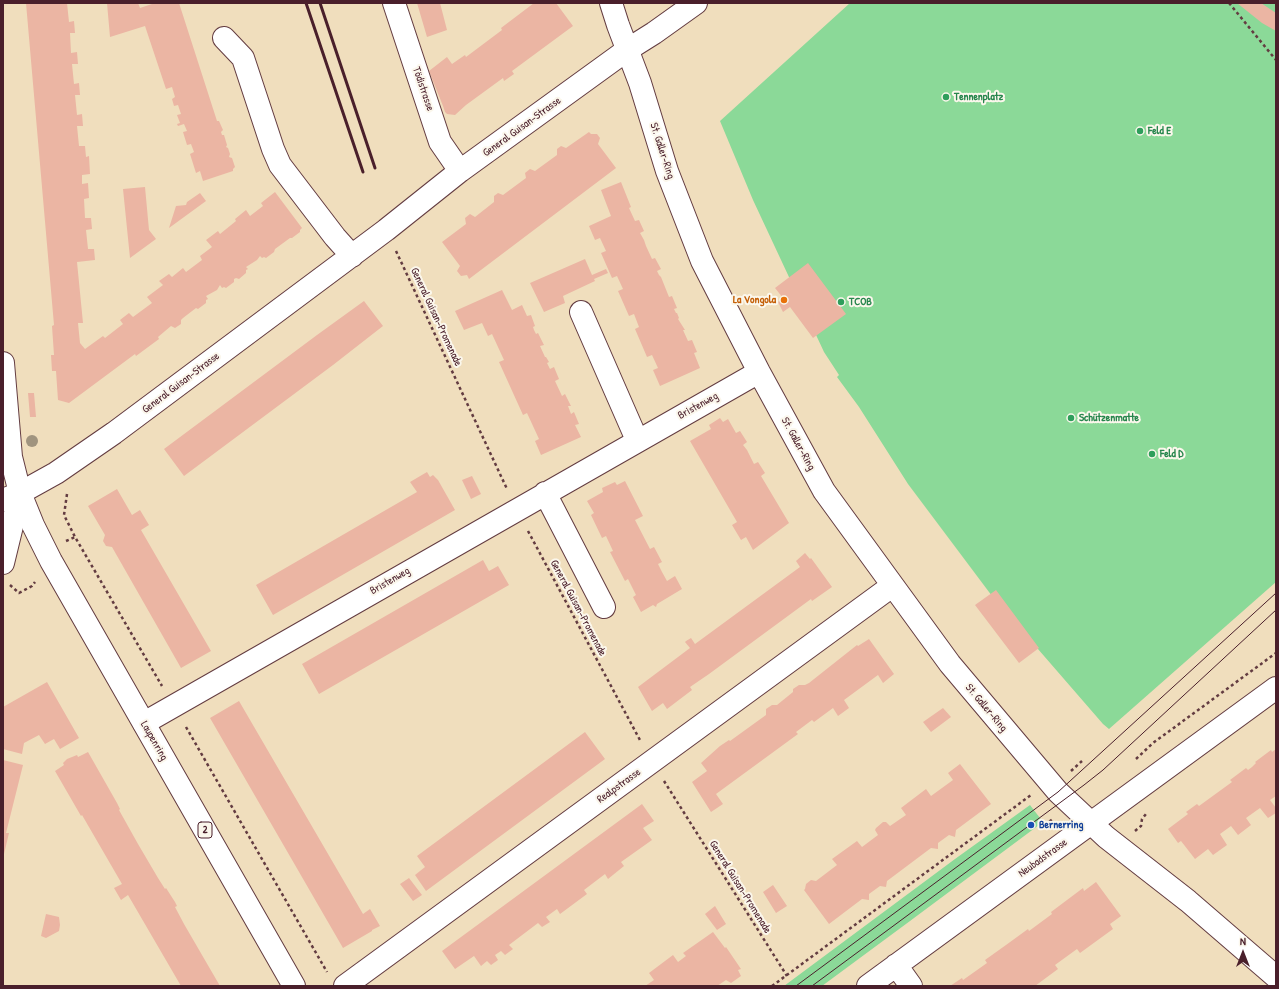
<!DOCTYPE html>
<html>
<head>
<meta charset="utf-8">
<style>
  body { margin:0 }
  #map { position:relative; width:1279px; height:989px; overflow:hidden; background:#f0debd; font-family:"Patrick Hand",sans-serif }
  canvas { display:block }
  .frame { position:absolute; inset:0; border:4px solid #4a1f2b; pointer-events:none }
  .north { position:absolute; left:1223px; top:933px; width:40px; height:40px; -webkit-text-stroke:3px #fbf7ec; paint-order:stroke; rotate:0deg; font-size:11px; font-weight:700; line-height:16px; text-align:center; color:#4a1f2b }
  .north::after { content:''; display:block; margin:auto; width:14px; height:18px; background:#4a1f2b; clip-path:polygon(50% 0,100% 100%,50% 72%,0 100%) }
</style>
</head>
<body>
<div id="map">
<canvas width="1279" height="989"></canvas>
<div class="frame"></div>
<div class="north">N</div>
</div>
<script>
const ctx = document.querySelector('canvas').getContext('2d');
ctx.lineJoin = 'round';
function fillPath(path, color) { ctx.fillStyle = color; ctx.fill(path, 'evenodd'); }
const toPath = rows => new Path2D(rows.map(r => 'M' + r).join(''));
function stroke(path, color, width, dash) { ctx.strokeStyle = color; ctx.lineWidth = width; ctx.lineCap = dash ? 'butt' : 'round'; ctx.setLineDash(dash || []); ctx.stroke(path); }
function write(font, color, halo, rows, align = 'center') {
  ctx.font = font + ' "Patrick Hand",sans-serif'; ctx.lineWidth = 4; ctx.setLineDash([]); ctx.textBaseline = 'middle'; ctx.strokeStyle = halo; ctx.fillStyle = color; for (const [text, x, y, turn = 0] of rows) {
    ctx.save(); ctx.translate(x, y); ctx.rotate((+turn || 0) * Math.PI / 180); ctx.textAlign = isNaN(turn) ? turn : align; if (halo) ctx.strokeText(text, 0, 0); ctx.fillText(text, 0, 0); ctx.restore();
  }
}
fillPath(toPath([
  [850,3,1276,3,1276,582,1109,729,1103,724,992,596,908,484,859,407,837,377,839,375,824,352,753,200,720,121],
  [1030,805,1043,822,910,921,822,986,784,986,955,859]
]), '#8bd998');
fillPath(toPath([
  [26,3,67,3,69,22,74,21,75,33,70,33,71,53,77,52,78,64,72,64,74,84,79,83,80,95,75,95,77,115,82,114,83,126,77,126,79,146,85,146,86,157,89,156,90,174,82,175,82,184,88,183,89,198,84,199,85,218,91,218,92,229,86,230,88,249,94,249,95,260,77,262,83,323,78,323,80,343,85,349,103,336,105,338,123,324,120,320,129,313,133,317,152,303,147,297,163,285,159,281,169,274,172,277,183,268,186,272,202,260,200,256,212,247,206,240,218,231,220,234,236,221,235,219,246,210,250,216,263,206,261,203,275,192,302,228,300,230,300,232,292,238,290,238,275,249,274,252,266,258,264,257,262,258,260,256,257,260,246,267,248,269,246,270,246,273,239,279,236,278,234,279,234,282,226,288,224,287,222,288,220,285,217,290,206,296,208,299,206,300,206,303,198,309,196,308,183,318,181,320,181,324,175,328,171,326,158,337,159,339,136,356,135,354,69,403,58,400,56,371,52,371,51,355,54,355,52,326,54,325],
  [107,3,138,3,140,8,155,3,179,3,217,121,219,121,223,130,221,132,222,135,224,135,227,145,226,147,228,148,230,154,229,157,232,158,235,167,233,169,233,171,203,181,200,171,196,173,190,154,194,152,191,144,187,145,183,132,187,131,184,124,178,126,177,124,180,123,177,115,181,114,178,105,174,106,172,99,175,97,172,87,166,89,145,26,110,37],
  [417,3,440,3,447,30,427,37],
  [534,3,556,3,573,26,512,71,514,74,504,81,503,78,466,105,455,115,447,114,445,112,443,106,429,71,447,57,452,64,465,55,466,57,502,30,501,28],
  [1237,3,1261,3,1276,13,1276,31,1262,23],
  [589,132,591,134,597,134,600,138,598,144,616,168,469,279,467,275,461,276,457,271,460,266,442,242,466,224,465,218,470,214,475,217,494,202,494,196,498,193,503,195,526,178,525,173,530,169,535,171,557,155,557,149,561,146,566,148],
  [621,182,631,207,629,208,635,221,639,220,644,231,640,233,644,240,646,246,652,259,655,258,661,269,657,271,659,275,661,277,669,297,672,296,677,308,674,309,676,313,677,313,679,318,678,319,685,330,683,330,688,341,692,340,697,352,694,353,700,368,660,386,653,370,658,368,652,355,647,357,635,329,639,327,634,314,629,316,618,291,623,289,617,276,612,278,601,253,606,251,600,238,595,240,589,226,611,216,601,190],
  [145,187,149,230,156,239,130,258,123,189],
  [200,193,206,201,169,228,176,206,186,205,187,202],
  [585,259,592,275,606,269,608,273,594,279,595,281,563,296,565,303,544,312,530,283],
  [808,263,846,314,813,338,790,307,783,312,778,302,783,298,775,288],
  [502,290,512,310,522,305,527,316,531,315,535,326,533,327,534,330,536,334,538,333,544,345,540,346,545,357,546,357,549,362,547,363,550,369,554,367,559,379,555,381,562,396,565,394,571,406,568,406,571,414,574,412,579,424,575,425,581,437,541,455,535,441,539,439,527,413,523,415,499,362,504,360,492,334,488,336,482,323,464,330,455,311],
  [364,301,383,326,333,365,184,476,164,449,317,335],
  [28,393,34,393,36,417,30,417],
  [720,418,723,422,728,419,736,433,740,431,747,442,743,445,747,450,754,464,758,462,765,473,761,476,789,523,753,550,746,537,741,540,732,525,737,522,690,441,711,429,709,425],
  [427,472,430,477,433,475,438,480,455,510,273,615,256,585,417,492,410,482],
  [472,476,481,494,471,499,462,480],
  [625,481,643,516,635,520,650,549,654,547,662,562,658,564,662,572,667,581,675,576,682,589,657,604,656,607,653,605,641,612,633,597,636,595,628,579,625,581,610,552,613,551,606,536,602,538,591,515,594,513,587,501,603,492,602,488,615,482,617,485],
  [117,489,132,515,140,510,149,525,141,530,211,651,181,668,112,547,106,546,103,541,105,535,88,506],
  [805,553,810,559,811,558,832,587,812,601,811,599,709,674,690,687,692,690,667,709,663,703,652,711,638,687,690,648,685,642,686,641,691,638,695,644,800,567,796,561],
  [483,560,489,571,498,566,509,585,319,694,302,664],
  [996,590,1039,648,1019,663,975,605],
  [869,639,894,674,883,683,878,675,844,700,849,708,838,716,833,708,814,722,812,720,796,732,798,734,716,794,723,804,711,812,692,782,707,771,701,763,720,746,729,740,730,741,766,715,766,709,772,705,777,705,793,692,793,689,799,685,805,685,809,683,857,645,858,646],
  [47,682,79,738,60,749,54,739,45,744,39,735,24,743,22,754,3,749,3,707],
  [239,701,363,914,370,909,380,926,372,930,372,931,343,948,210,718],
  [943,708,951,717,931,732,923,722],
  [585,732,605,759,426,891,415,875,425,867,417,856],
  [1276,749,1276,796,1270,800,1276,808,1276,813,1268,818,1260,808,1246,818,1251,825,1238,835,1231,826,1220,834,1227,845,1213,855,1208,849,1195,859,1181,841,1178,843,1168,829,1188,814,1186,812,1197,804,1199,806,1232,782,1230,780,1246,768,1248,770,1252,767,1256,763,1255,762,1271,750,1272,752],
  [88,752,117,803,120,809,119,810,138,844,158,878,165,889,166,888,175,902,177,906,175,907,184,924,220,986,181,986,128,895,121,900,114,888,122,884,82,815,81,816,55,771,64,765,63,763,67,759,77,755,78,757],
  [3,760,23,765,6,833,9,833,4,854],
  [960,764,991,804,956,830,955,837,949,835,938,843,938,849,931,848,887,881,886,887,880,886,869,894,869,900,862,899,829,924,804,890,805,889,806,884,811,880,816,881,837,865,832,859,857,841,862,847,878,835,875,830,876,828,883,822,886,822,890,826,906,815,901,808,926,789,931,796,953,780,948,773],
  [642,804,654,821,643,828,652,840,621,862,624,866,608,879,605,874,584,890,587,894,560,914,557,909,546,917,550,922,542,927,538,923,509,945,513,949,505,955,501,951,495,955,498,960,491,965,487,961,481,966,474,956,455,969,442,951],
  [409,878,422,895,413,901,400,884],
  [1096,882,1121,916,1110,924,1113,929,1080,953,1077,949,1055,965,1058,969,1035,986,950,986,962,978,963,980,987,963,985,960,1006,945,1028,929,1029,931,1052,914,1051,912,1083,888,1084,891],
  [773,885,787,906,776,913,763,892],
  [715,906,726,924,717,930,705,914],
  [46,914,59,917,60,925,59,931,46,938,41,936],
  [713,932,725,948,726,947,741,969,738,970,741,976,731,983,726,980,717,986,645,986,654,980,649,973,673,955,678,962,686,956,683,953]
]), '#ebb5a3');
const minor = toPath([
  [394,3,440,142,460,171],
  [611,3,618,25,640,83,667,171,702,261,759,372,824,491,950,664,1058,792,1106,837,1188,901,1276,977],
  [224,38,243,58,273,149,280,165,335,237,352,256],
  [581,312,637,440],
  [545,493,604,607],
  [3,500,20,493,56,473,114,433,386,230,460,171,627,50,654,33,696,3],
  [3,563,20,493],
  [144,723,759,372],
  [896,965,911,986],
  [345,986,892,586],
  [868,986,1276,688]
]);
const major = toPath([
  [3,363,11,457,20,493,33,525,51,561,294,986]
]);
stroke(minor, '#633c41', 24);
stroke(major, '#633c41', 24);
stroke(toPath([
  [1229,3,1276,60],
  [396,251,507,489],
  [67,494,64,515,75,537,162,686],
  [528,531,641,742],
  [66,541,75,537],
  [10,585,19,593,32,586,35,582],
  [186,727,327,972],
  [1136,759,1153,743,1276,653],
  [1071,771,1082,761],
  [664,781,787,976],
  [1040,829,1054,818],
  [1135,831,1141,826,1142,819,1146,814],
  [772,986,1031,795]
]), '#633c41', 2.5, [3, 3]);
stroke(minor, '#fff', 22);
stroke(major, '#fff', 22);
stroke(toPath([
  [796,986,1058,792,1276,593],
  [812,986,1084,785,1103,770,1276,610]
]), '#4a1f2b', 1);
stroke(toPath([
  [306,3,363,172],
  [320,3,375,168]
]), '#4a1f2b', 3);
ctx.fillStyle = '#a0947f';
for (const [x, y] of [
  [32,441]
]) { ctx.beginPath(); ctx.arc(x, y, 6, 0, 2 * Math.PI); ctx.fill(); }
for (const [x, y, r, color] of [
  [946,97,4,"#2e9e5b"],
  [1140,131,4,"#2e9e5b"],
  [784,300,4,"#e8710a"],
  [841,302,4,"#2e9e5b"],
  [1071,418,4,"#2e9e5b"],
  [1152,454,4,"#2e9e5b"],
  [1031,825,4,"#1a4fb4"]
]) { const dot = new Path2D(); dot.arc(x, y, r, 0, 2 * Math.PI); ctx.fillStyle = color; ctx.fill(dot); stroke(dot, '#fbf7ec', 1.5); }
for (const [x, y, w] of [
  [205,830,14]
]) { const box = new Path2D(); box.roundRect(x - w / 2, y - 8, w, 16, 3); ctx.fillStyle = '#fbf7ec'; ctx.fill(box); stroke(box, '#4a1f2b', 1); }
write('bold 10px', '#4a1f2b', null, [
  ["2",205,830]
]);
write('11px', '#4a1f2b', '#fbf7ec', [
  ["Tödistrasse",423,89,71],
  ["General Guisan-Strasse",522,127,-36],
  ["St. Galler-Ring",662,151,72],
  ["General Guisan-Promenade",436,317,65],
  ["General Guisan-Strasse",181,383,-37],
  ["Bristenweg",698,406,-29],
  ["St. Galler-Ring",798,444,61],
  ["Bristenweg",390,581,-30],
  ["General Guisan-Promenade",578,608,62],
  ["St. Galler-Ring",986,708,50],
  ["Laupenring",154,741,60],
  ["Realpstrasse",619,786,-36],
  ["Neubadstrasse",1043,858,-36],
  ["General Guisan-Promenade",740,887,58]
]);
write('bold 11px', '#27864d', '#fbf7ec', [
  ["Tennenplatz",954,97],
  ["Feld E",1148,131],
  ["TCOB",849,302],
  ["Schützenmatte",1079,418],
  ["Feld D",1160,454]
], 'left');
write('bold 11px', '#c56008', '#fbf7ec', [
  ["La Vongola",776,300]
], 'right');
write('bold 11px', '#164399', '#fbf7ec', [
  ["Bernerring",1039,825]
], 'left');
</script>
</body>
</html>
